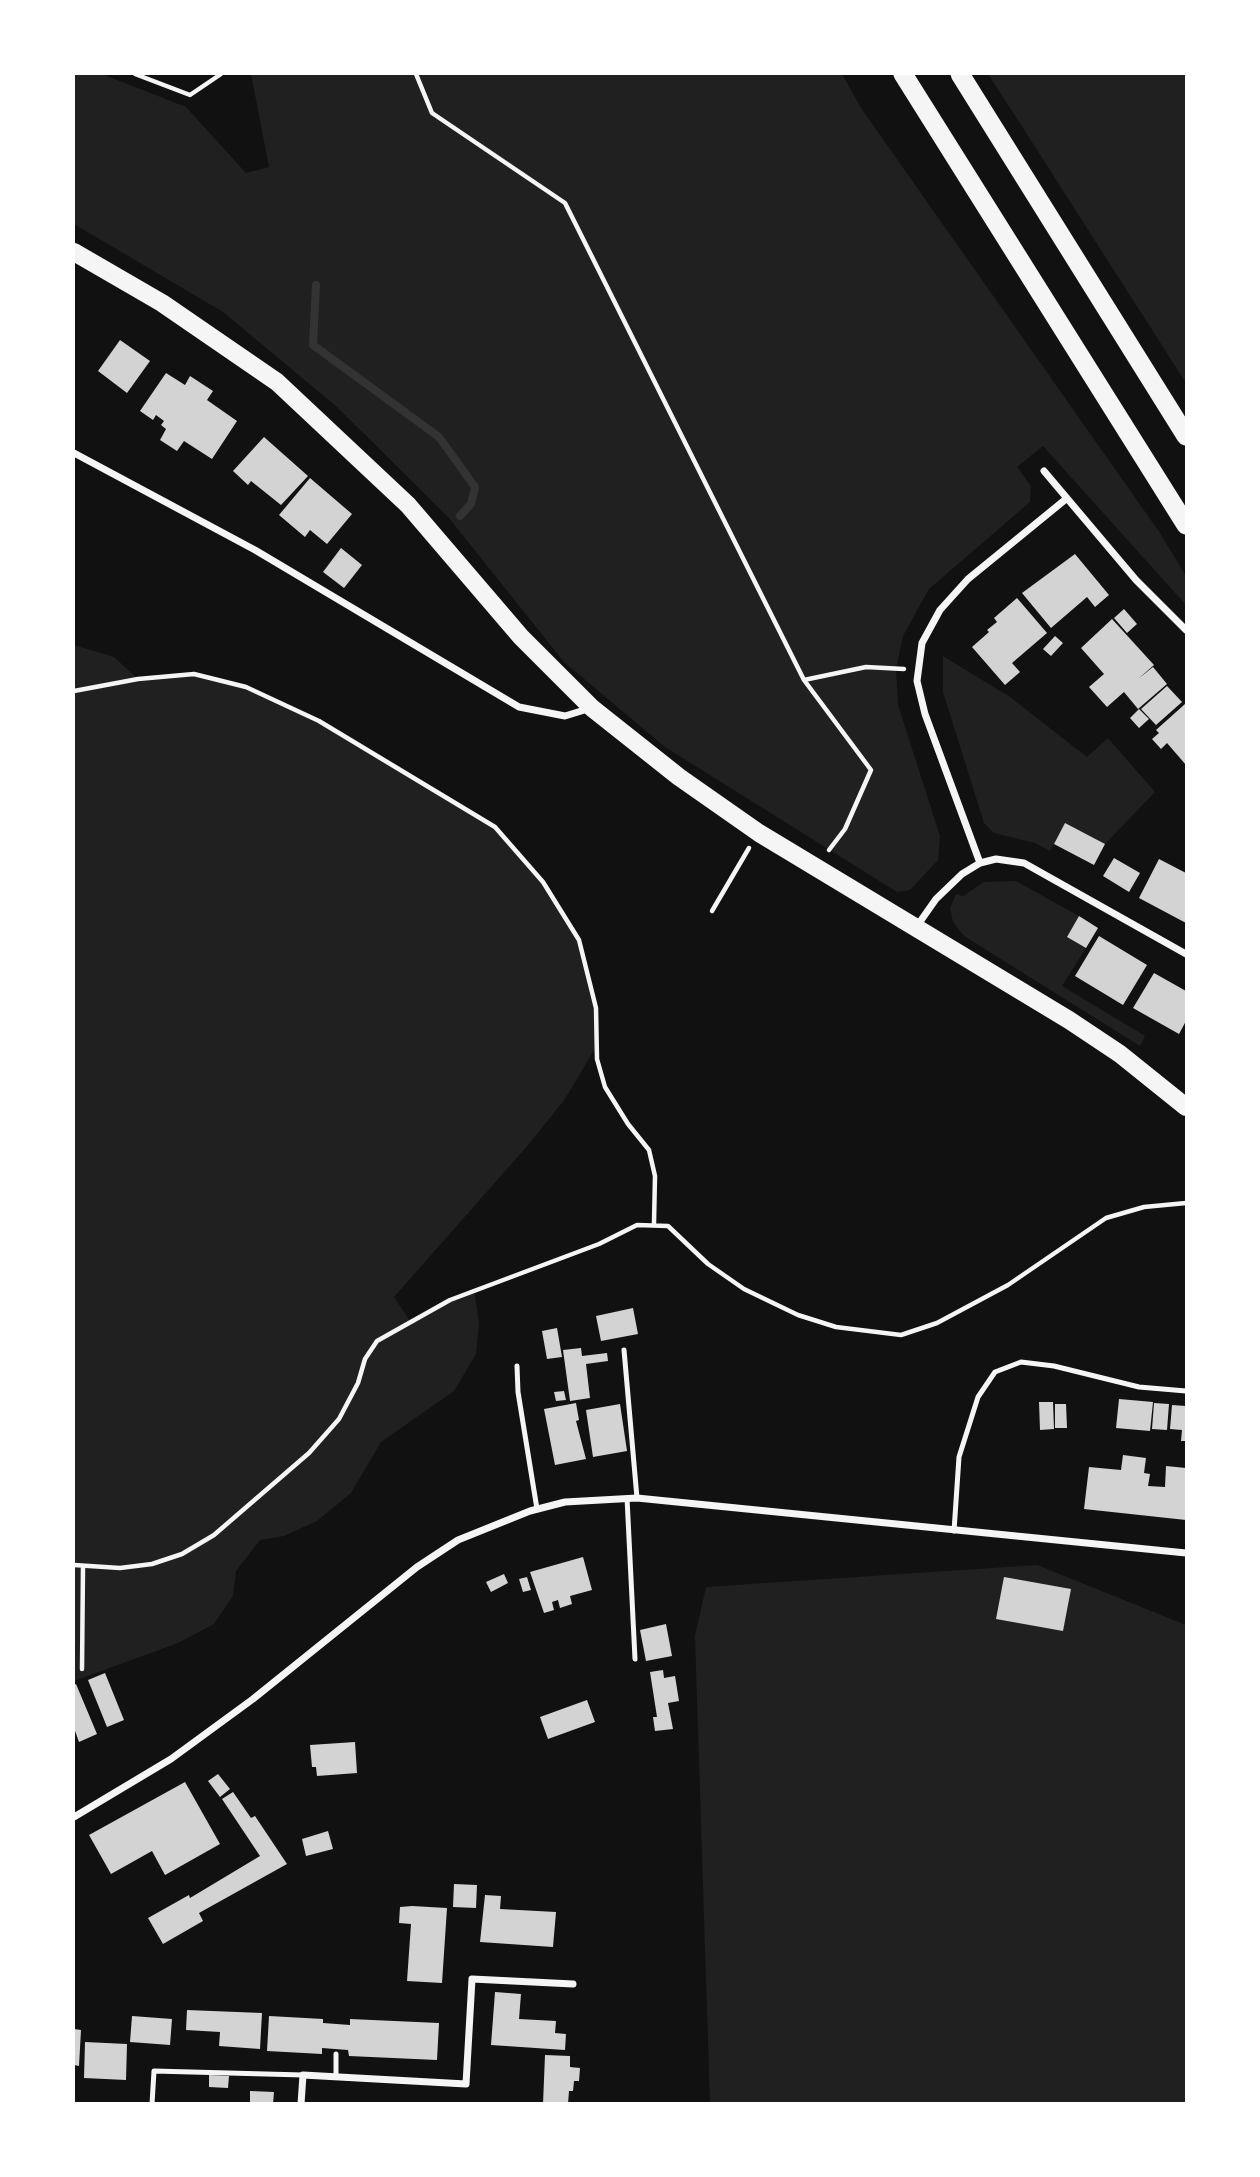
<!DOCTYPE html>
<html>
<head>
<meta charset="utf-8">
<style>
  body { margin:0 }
  #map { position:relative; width:1260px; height:2177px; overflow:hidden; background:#111; font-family:"Titillium Web",sans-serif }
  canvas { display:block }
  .frame { position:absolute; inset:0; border:75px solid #fff; pointer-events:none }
</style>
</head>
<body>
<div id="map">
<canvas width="1260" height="2177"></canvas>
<div class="frame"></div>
</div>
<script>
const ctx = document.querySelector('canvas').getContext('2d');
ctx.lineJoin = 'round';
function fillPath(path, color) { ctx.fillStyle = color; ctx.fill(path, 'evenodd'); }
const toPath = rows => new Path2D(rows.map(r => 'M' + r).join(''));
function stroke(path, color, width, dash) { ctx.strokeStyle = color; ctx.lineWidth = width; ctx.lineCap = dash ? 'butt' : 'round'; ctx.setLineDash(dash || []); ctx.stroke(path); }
fillPath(toPath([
  [74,74,102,74,186,107,246,173,269,167,251,74,842,74,861,108,1160,533,1186,576,1186,605,1043,446,1017,467,1031,486,1030,502,929,589,903,636,896,669,898,705,940,836,938,860,910,890,897,892,665,747,564,662,449,518,337,407,223,312,74,224],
  [988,74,1186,74,1186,383,1030,139],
  [74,645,114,657,138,679,194,674,246,687,319,722,495,827,543,882,579,940,596,1008,597,1045,565,1099,529,1144,394,1297,410,1321,474,1289,479,1323,476,1354,454,1391,381,1442,351,1493,317,1521,284,1536,260,1540,236,1571,233,1596,214,1624,178,1643,74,1681],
  [943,656,1010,697,1087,757,1108,738,1155,792,1105,844,1065,824,1050,851,1035,843,994,833,984,823,943,692],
  [1016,881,1079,916,1067,937,1086,948,1062,986,1145,1036,1140,1046,964,936,953,922,950,908,956,894,963,896,984,882],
  [1037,1565,1186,1625,1186,2103,710,2103,695,1636,706,1587]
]), '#202020');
stroke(toPath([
  [316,285,313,345,439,437,475,487,471,504,460,516]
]), '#333', 8);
fillPath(toPath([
  [120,340,150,361,127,393,98,371],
  [166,373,185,385,190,376,213,391,207,400,237,421,212,459,184,441,177,451,160,440,166,429,161,425,164,421,156,415,153,420,140,411],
  [264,437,308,476,281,505,251,481,248,485,233,471],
  [310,478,352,514,327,544,310,530,305,537,279,515],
  [341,548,362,565,344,588,323,572],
  [1075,554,1109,595,1095,607,1087,597,1051,628,1022,593],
  [1017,598,1047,633,1012,663,1020,672,1005,685,972,647,989,632,987,630,997,622,994,618],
  [1124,609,1137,624,1127,633,1114,618],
  [1112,619,1154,665,1138,679,1153,667,1167,684,1138,709,1124,692,1107,707,1089,687,1104,674,1081,648],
  [1055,636,1063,643,1051,656,1043,649],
  [1167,686,1182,702,1156,725,1141,709],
  [1185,704,1186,706,1186,765,1167,743,1161,749,1152,739,1159,733,1156,730],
  [1139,709,1149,719,1139,728,1130,718],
  [1065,823,1105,844,1094,865,1054,844],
  [1114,858,1140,873,1129,892,1103,876],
  [1159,859,1186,873,1186,923,1139,898],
  [1079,916,1098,928,1086,948,1067,937],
  [1099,936,1147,965,1123,1005,1075,976],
  [1154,973,1186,991,1186,1021,1179,1034,1133,1008],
  [633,1308,638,1334,601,1341,596,1316],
  [557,1328,562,1357,547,1359,542,1331],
  [581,1348,582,1356,607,1353,608,1361,586,1364,590,1398,570,1401,563,1350],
  [564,1391,566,1400,556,1401,554,1392],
  [1119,1399,1153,1402,1150,1431,1116,1428],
  [1039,1402,1053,1402,1054,1429,1040,1430],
  [576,1403,579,1420,576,1421,586,1459,555,1465,544,1409],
  [1154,1403,1169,1404,1167,1430,1152,1429],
  [620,1404,627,1451,593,1457,586,1410],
  [1055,1404,1066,1404,1067,1428,1055,1428],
  [1172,1405,1186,1406,1186,1441,1181,1441,1182,1430,1170,1429],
  [1123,1455,1146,1458,1144,1473,1150,1474,1148,1486,1165,1487,1166,1466,1186,1468,1186,1520,1084,1509,1089,1467,1121,1470],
  [583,1557,592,1590,570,1596,572,1604,560,1608,558,1600,552,1602,554,1610,544,1613,530,1572],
  [504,1574,508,1583,491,1592,486,1582],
  [527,1577,531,1590,523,1592,519,1579],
  [1004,1577,1071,1589,1063,1631,996,1619],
  [666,1624,672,1656,646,1661,640,1630],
  [663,1670,664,1678,675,1676,679,1701,668,1703,673,1729,655,1731,653,1717,657,1717,650,1672],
  [105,1673,124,1720,107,1727,88,1680],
  [76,1684,97,1734,79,1742,74,1728,74,1685],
  [587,1700,595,1722,548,1739,540,1717],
  [355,1742,357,1773,317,1776,316,1767,312,1767,310,1745],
  [218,1774,230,1789,220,1797,208,1781],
  [185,1782,220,1844,165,1875,152,1851,111,1874,89,1835],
  [233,1792,251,1818,255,1816,287,1864,199,1913,203,1921,163,1944,148,1918,189,1895,190,1898,260,1856,222,1799],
  [328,1831,333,1849,306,1856,302,1839],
  [454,1884,477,1885,476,1908,453,1907],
  [485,1895,501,1896,500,1909,556,1912,553,1947,480,1942],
  [412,1906,447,1908,442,1983,407,1981,411,1924,399,1923,400,1907],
  [495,1992,521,1994,519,2019,556,2021,555,2033,566,2034,565,2050,491,2045],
  [187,2010,262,2013,260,2049,219,2046,220,2032,186,2030],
  [132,2016,172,2019,170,2045,130,2042],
  [269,2016,323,2019,323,2023,350,2025,350,2019,439,2023,437,2060,349,2056,348,2050,322,2048,322,2054,267,2051],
  [74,2029,81,2030,79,2066,74,2065],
  [85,2042,127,2044,126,2080,84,2078],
  [545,2055,570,2056,570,2067,580,2068,579,2081,574,2081,573,2091,569,2091,568,2104,543,2104],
  [209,2075,229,2076,228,2088,209,2087],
  [250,2091,274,2092,273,2104,250,2104]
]), '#d3d3d3');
stroke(toPath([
  [135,74,190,95,221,74],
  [416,74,432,113,565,203,804,680,866,667,904,669],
  [804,680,871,770,845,829,829,850],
  [74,691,138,679,194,674,246,687,319,721,495,827,543,882,579,940,596,1008,597,1059,605,1087,628,1124,649,1150,655,1176,654,1223],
  [712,911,749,848],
  [74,1565,120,1568,152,1564,182,1554,214,1535,309,1453,339,1419,358,1383,365,1359,377,1341,450,1300,599,1244,637,1225,668,1226,708,1264,744,1289,798,1315,836,1327,901,1335,937,1323,1008,1285,1106,1218,1144,1207,1186,1203],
  [82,1669,83,1567]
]), '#f5f5f5', 4.5);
stroke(toPath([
  [624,1350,637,1498],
  [517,1366,518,1392,537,1509],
  [627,1498,635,1659],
  [954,1531,959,1457,978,1397,995,1372,1021,1362,1054,1366,1139,1387,1186,1391],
  [336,2077,336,2054],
  [152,2104,154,2071,303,2075]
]), '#f5f5f5', 5);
stroke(toPath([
  [74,453,255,550,519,707,565,716,591,708],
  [1044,471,1136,580,1186,630],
  [980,863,925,714,917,681,922,643,940,610,968,579,1066,499],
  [917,926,936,899,962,874,980,863,996,859,1024,863,1186,954],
  [74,1817,171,1759,253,1699,417,1567,458,1540,530,1511,565,1502,637,1498,1186,1553],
  [301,2104,303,2075,466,2084,472,1979,573,1984]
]), '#f5f5f5', 7);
stroke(toPath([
  [74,252,162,303,277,382,408,505,521,637,592,708,679,777,759,833,1069,1020,1120,1054,1186,1107]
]), '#f5f5f5', 18);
stroke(toPath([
  [903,74,1186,525],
  [960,74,1186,436]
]), '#f5f5f5', 19);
</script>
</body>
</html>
